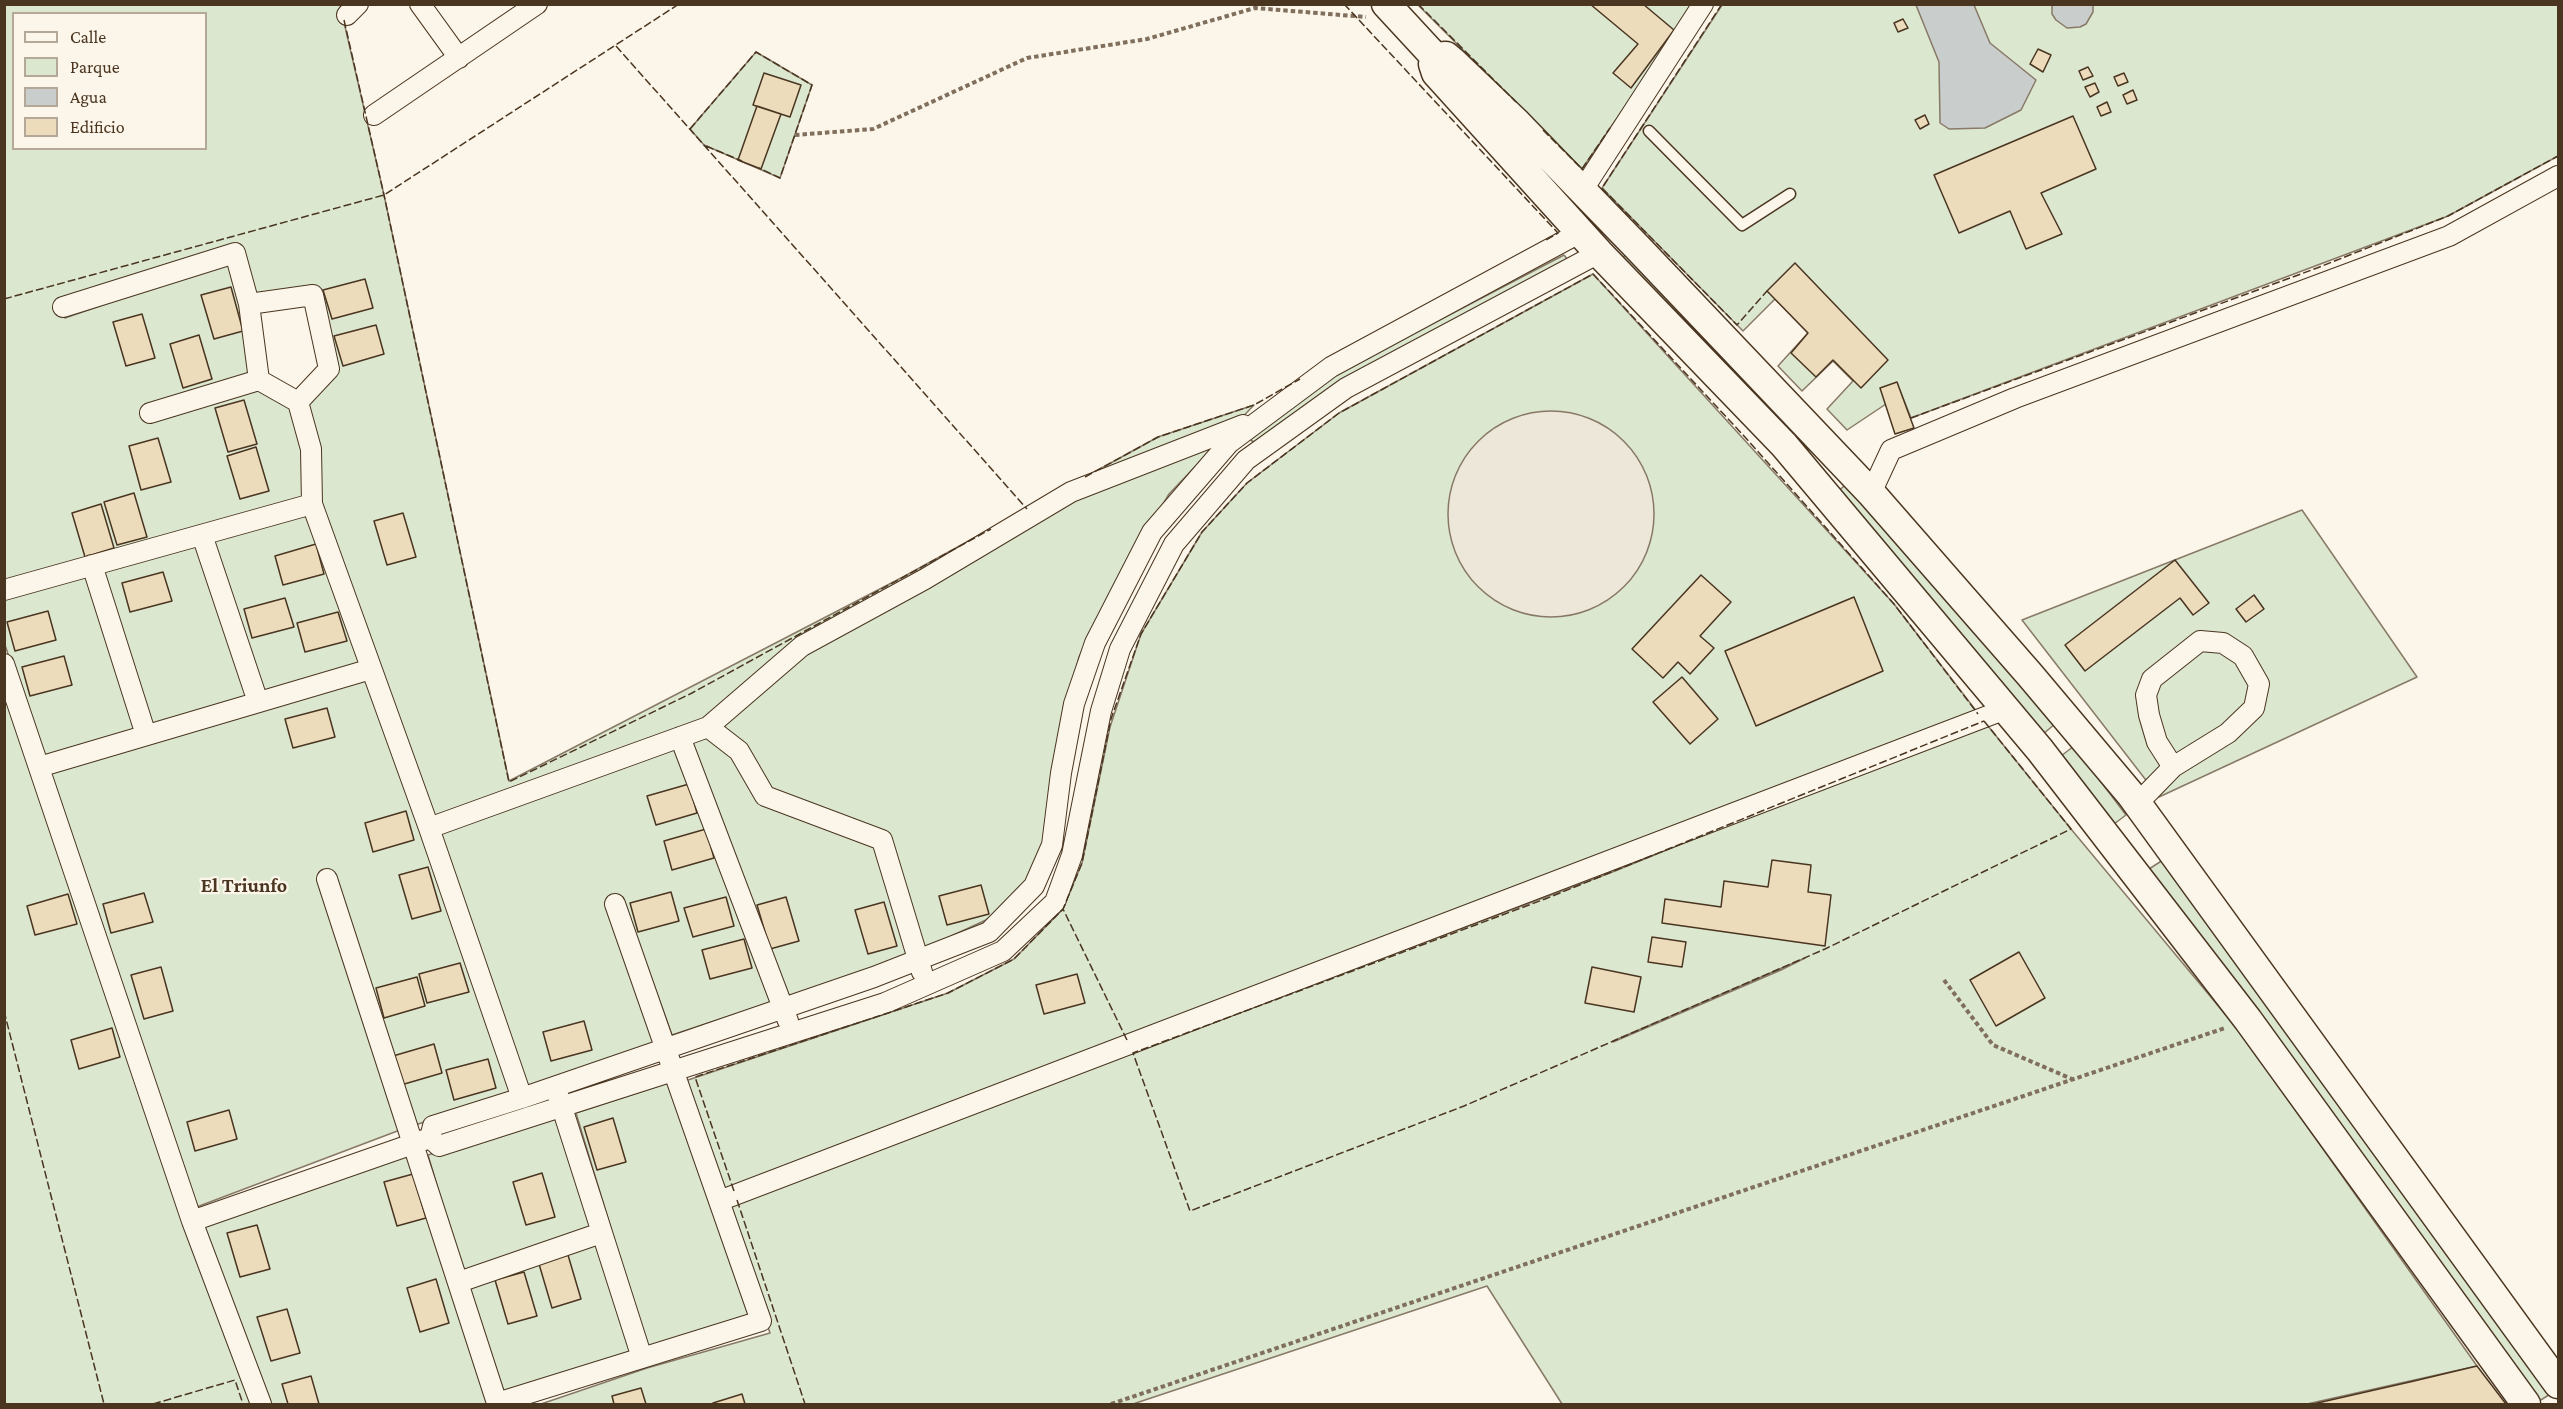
<!DOCTYPE html>
<html>
<head>
<meta charset="utf-8">
<style>
  body { margin:0 }
  #map { position:relative; width:2563px; height:1409px; overflow:hidden; background:#fbf6e9; font-family:"Crimson Pro",serif }
  canvas { display:block }
  .frame { position:absolute; inset:0; border:6px solid #4a3520; pointer-events:none }
  .legend { position:absolute; left:12px; top:12px; width:195px; height:138px; box-sizing:border-box; background:#fbf6e9; border:2px solid #b4a999; margin:0; padding:8px 10px; list-style:none; font-size:18px; color:#4a3520 }
  .legend li { display:flex; align-items:center; gap:12px; height:30px }
  .legend b { width:30px; border:2px solid #b4a999 }
</style>
</head>
<body>
<div id="map">
<canvas width="2563" height="1409"></canvas>
<div class="frame"></div>
<ul class="legend">
<li><b style="height:8px;background:#fbf6e9"></b>Calle</li>
<li><b style="height:16px;background:#dce7d0"></b>Parque</li>
<li><b style="height:16px;background:#c9cecd"></b>Agua</li>
<li><b style="height:16px;background:#ecdcbc"></b>Edificio</li>
</ul>
</div>
<script>
const ctx = document.querySelector('canvas').getContext('2d');
ctx.lineJoin = 'round';
function fillPath(path, color) { ctx.fillStyle = color; ctx.fill(path, 'evenodd'); }
const toPath = rows => new Path2D(rows.map(r => 'M' + r).join(''));
function stroke(path, color, width, dash) { ctx.strokeStyle = color; ctx.lineWidth = width; ctx.lineCap = dash ? 'butt' : 'round'; ctx.setLineDash(dash || []); ctx.stroke(path); }
function write(font, color, halo, rows, align = 'center') {
  ctx.font = font + ' "Crimson Pro",serif'; ctx.lineWidth = 4.5; ctx.setLineDash([]); ctx.textBaseline = 'middle'; ctx.strokeStyle = halo; ctx.fillStyle = color; for (const [text, x, y, turn = 0] of rows) {
    ctx.save(); ctx.translate(x, y); ctx.rotate((+turn || 0) * Math.PI / 180); ctx.textAlign = isNaN(turn) ? turn : align; if (halo) ctx.strokeText(text, 0, 0); ctx.fillText(text, 0, 0); ctx.restore();
  }
}
const green = toPath([
  [5,5,340,5,384,195,509,781,903,577,1158,437,1254,405,1169,494,1100,612,1079,657,1066,708,1045,834,1038,863,1018,893,986,920,921,950,886,837,768,793,710,721,433,821,319,504,304,404,333,371,316,289,254,300,239,250,59,303,65,318,233,260,259,386,292,406,305,453,305,499,5,584,5,5],
  [14,14,206,14,206,148,14,148,14,14],
  [1418,5,1695,5,1582,169,1418,5],
  [1722,5,2558,5,2558,156,2448,216,1911,418,1897,383,1886,404,1847,430,1827,409,1853,381,1833,361,1802,391,1778,366,1808,333,1775,299,1743,331,1602,188,1722,5],
  [756,52,812,85,780,178,704,145,690,129,756,52],
  [1630,251,1815,444,1805,452,1621,259,1630,251],
  [1564,255,1568,260,1257,444,1249,439,1332,376,1564,255],
  [1593,274,1894,604,1984,721,2071,829,2240,1032,2477,1366,2307,1404,1562,1404,1487,1286,1133,1404,541,1404,647,1368,770,1333,685,1081,948,993,1014,959,1063,909,1082,863,1110,727,1141,634,1202,532,1247,483,1339,413,1593,274],
  [1718,829,1615,871,1279,997,1718,829],
  [1805,958,1781,970,1613,1042,1613,1041,1805,958],
  [1848,483,2055,724,2043,734,1838,491,1848,483],
  [2302,510,2417,677,2159,797,2022,620,2302,510],
  [307,511,513,1093,400,1130,194,1208,5,645,4,595,307,511],
  [4,674,256,1404,5,1404,4,674],
  [708,733,735,756,762,802,876,846,912,954,785,999,686,740,708,733],
  [676,743,775,1001,672,1035,622,897,661,1042,525,1090,437,832,676,743],
  [2074,746,2126,815,2114,824,2061,756,2074,746],
  [2163,860,2552,1393,2536,1403,2149,869,2163,860],
  [674,1081,760,1326,649,1354,576,1113,674,1081],
  [556,1113,596,1229,463,1274,428,1155,556,1113],
  [410,1151,495,1404,268,1404,199,1224,410,1151],
  [598,1239,638,1359,508,1404,468,1285,598,1239]
]);
fillPath(green, '#dce7d0');
stroke(green, '#887966', 1.5);
const parking = toPath([
  '1448 514a103 103 0 1 1 206 0a103 103 0 1 1-206 0Z'
]);
fillPath(parking, '#ede7d9');
stroke(parking, '#887966', 1.5);
const water = toPath([
  [1916,5,1974,5,1990,43,2036,80,2021,110,1985,128,1949,129,1940,123,1939,62,1916,5],
  [2052,5,2093,5,2093,12,2086,24,2080,27,2067,28,2056,20,2052,14,2052,5]
]);
fillPath(water, '#c9cecd');
stroke(water, '#887966', 1.5);
const building = toPath([
  [1590,4,1643,4,1674,30,1631,88,1613,73,1638,44,1590,4],
  [1903,19,1908,28,1898,32,1894,23,1903,19],
  [2038,49,2051,55,2043,72,2030,64,2038,49],
  [2088,67,2093,76,2083,80,2079,71,2088,67],
  [764,73,801,85,790,117,753,105,764,73],
  [2124,73,2128,82,2118,86,2114,77,2124,73],
  [2095,83,2099,92,2090,97,2085,87,2095,83],
  [2133,90,2137,100,2127,104,2123,95,2133,90],
  [2107,102,2111,112,2101,116,2097,107,2107,102],
  [757,106,781,114,761,169,738,160,757,106],
  [1925,115,1929,124,1920,129,1915,120,1925,115],
  [2073,116,2096,169,2041,193,2062,234,2026,249,2010,211,1959,233,1934,175,2073,116],
  [1795,263,1888,360,1861,388,1833,360,1816,377,1791,353,1808,333,1767,291,1795,263],
  [365,279,373,308,332,319,323,290,365,279],
  [231,287,243,331,214,339,201,295,231,287],
  [142,314,155,358,126,366,113,322,142,314],
  [376,325,384,354,343,366,334,336,376,325],
  [199,335,212,379,183,388,170,344,199,335],
  [1897,382,1914,428,1895,434,1880,388,1897,382],
  [244,400,257,444,228,452,215,408,244,400],
  [158,438,171,482,141,490,129,446,158,438],
  [256,447,269,491,240,499,227,456,256,447],
  [134,493,147,537,117,545,104,502,134,493],
  [101,504,114,548,85,557,72,513,101,504],
  [403,513,416,557,387,565,374,521,403,513],
  [316,544,324,574,283,585,275,556,316,544],
  [2175,560,2209,603,2193,615,2180,598,2085,671,2065,645,2175,560],
  [163,572,172,601,130,612,122,583,163,572],
  [1701,575,1731,602,1700,636,1714,648,1690,674,1678,662,1663,678,1632,649,1701,575],
  [2254,595,2264,609,2246,622,2236,609,2254,595],
  [1854,597,1883,671,1756,726,1725,651,1854,597],
  [285,598,294,627,252,638,244,609,285,598],
  [48,611,56,640,15,651,7,622,48,611],
  [338,612,347,641,305,652,297,623,338,612],
  [64,656,72,685,30,696,22,667,64,656],
  [1682,677,1718,719,1690,744,1653,702,1682,677],
  [327,708,335,737,293,748,285,719,327,708],
  [689,784,697,813,656,825,647,796,689,784],
  [406,811,414,840,373,852,365,823,406,811],
  [706,829,714,858,672,870,664,841,706,829],
  [1772,860,1811,865,1808,892,1831,895,1825,946,1662,923,1665,899,1721,907,1724,881,1768,887,1772,860],
  [428,867,441,911,412,919,399,875,428,867],
  [981,885,989,914,947,925,939,896,981,885],
  [671,892,679,921,638,932,630,903,671,892],
  [144,893,153,922,111,933,103,904,144,893],
  [68,894,77,924,35,935,27,906,68,894],
  [726,897,734,926,693,937,684,908,726,897],
  [786,897,799,941,770,949,757,905,786,897],
  [884,902,897,946,868,954,855,910,884,902],
  [1652,937,1686,942,1682,967,1648,962,1652,937],
  [744,939,752,968,710,979,702,950,744,939],
  [2019,952,2045,998,1996,1026,1970,980,2019,952],
  [460,963,469,992,427,1003,419,974,460,963],
  [161,967,173,1011,144,1019,131,975,161,967],
  [1592,967,1641,977,1634,1012,1585,1003,1592,967],
  [1077,974,1085,1003,1044,1014,1036,985,1077,974],
  [417,977,425,1006,384,1018,376,988,417,977],
  [584,1021,592,1050,551,1061,543,1032,584,1021],
  [112,1028,120,1057,79,1069,71,1040,112,1028],
  [434,1044,442,1073,401,1085,393,1056,434,1044],
  [488,1059,496,1088,454,1100,446,1070,488,1059],
  [229,1110,237,1139,195,1151,187,1122,229,1110],
  [613,1118,626,1162,597,1170,584,1127,613,1118],
  [542,1173,555,1217,526,1225,513,1182,542,1173],
  [413,1174,426,1218,397,1226,384,1182,413,1174],
  [257,1225,270,1269,240,1277,227,1233,257,1225],
  [568,1255,581,1299,552,1308,539,1264,568,1255],
  [524,1272,537,1316,508,1324,495,1280,524,1272],
  [436,1279,449,1323,420,1332,407,1288,436,1279],
  [287,1309,300,1353,271,1361,257,1317,287,1309],
  [2477,1366,2506,1404,2313,1404,2414,1381,2477,1366],
  [311,1376,319,1404,288,1404,282,1384,311,1376],
  [641,1388,646,1404,614,1404,612,1396,641,1388],
  [742,1394,745,1404,713,1404,713,1403,742,1394]
]);
fillPath(building, '#ecdcbc');
stroke(building, '#4a3520', 1.5);
const service = toPath([
  [1649,131,1742,225,1790,194]
]);
const minor = toPath([
  [420,4,459,58],
  [347,15,358,4],
  [374,115,537,4],
  [1582,191,1703,4],
  [249,304,313,295,329,369,298,402],
  [63,307,235,253,249,304,259,380,298,402,311,449,312,504,429,828,522,1098],
  [150,413,259,380],
  [1871,493,1891,450,2015,398,2449,236,2558,176],
  [202,535,258,702],
  [92,565,146,735],
  [4,590,312,504],
  [4,664,192,1221,261,1404],
  [708,727,739,751,765,796,882,840,922,972],
  [680,737,788,1021],
  [39,767,371,669],
  [2137,804,2173,767,2228,733,2254,708,2259,684,2243,656,2223,643,2200,641,2152,679,2146,695,2149,715,2157,742,2173,767],
  [429,828,708,727,802,646,925,579,1071,492,1243,425],
  [327,879,497,1403,761,1321,615,904],
  [558,1095,642,1358],
  [430,1138,439,1146,885,1003,1003,951,1055,902,1072,855,1101,711,1120,649,1174,544,1246,460,1346,388,1599,253],
  [430,1138,433,1126,522,1098,874,977,989,932,1034,886,1052,845,1061,773,1074,704,1095,643,1152,532,1229,443,1331,367,1581,232],
  [719,1201,2006,709],
  [192,1221,424,1140],
  [459,1282,601,1233]
]);
const secondary = toPath([
  [1386,4,1435,57,1446,56,1452,61,1517,123,1638,248,1871,493,2030,675,2131,795,2558,1384],
  [1435,57,1433,64,1436,73,1599,253,1784,445,2040,750,2248,1020,2526,1404]
]);
stroke(service, '#4a3520', 13);
stroke(minor, '#4a3520', 22);
stroke(secondary, '#4a3520', 31);
stroke(toPath([
  [795,135,873,129,1027,58,1147,39,1255,8,1366,17],
  [1944,980,1993,1045,2072,1079],
  [1111,1404,2225,1028]
]), '#7f6f5c', 4, [4.5, 3]);
stroke(service, '#fbf6e9', 10);
stroke(minor, '#fbf6e9', 20);
stroke(secondary, '#fbf6e9', 28);
stroke(toPath([
  [1344,4,1558,233,1546,240],
  [1418,4,1516,102],
  [1722,4,1602,188,1737,325,1767,291],
  [344,20,384,195,509,782,692,693,991,529],
  [616,46,1027,509],
  [690,129,756,52,812,85,780,178,759,168],
  [1543,130,1582,169,1610,128],
  [706,146,742,161],
  [4,299,384,195,679,4],
  [1911,418,2317,268,2448,216,2558,156],
  [1085,477,1158,437,1254,405,1300,379],
  [1984,721,2071,829,1825,949,1464,1106,1190,1211,1133,1053,1545,899,1984,721],
  [4,1011,104,1404],
  [1127,1040,1063,909,1082,863,1111,719,1141,634,1202,532,1247,483,1339,413,1593,274,1744,436,1894,604,1978,714],
  [734,1191,695,1077,948,993,1014,959,1063,909],
  [737,1200,805,1404],
  [153,1404,235,1380,243,1404]
]), '#4a3520', 1.5, [8, 3]);
write('bold 20px', '#4a3520', '#fbf6e9', [
  ["El Triunfo",244,886]
]);
</script>
</body>
</html>
